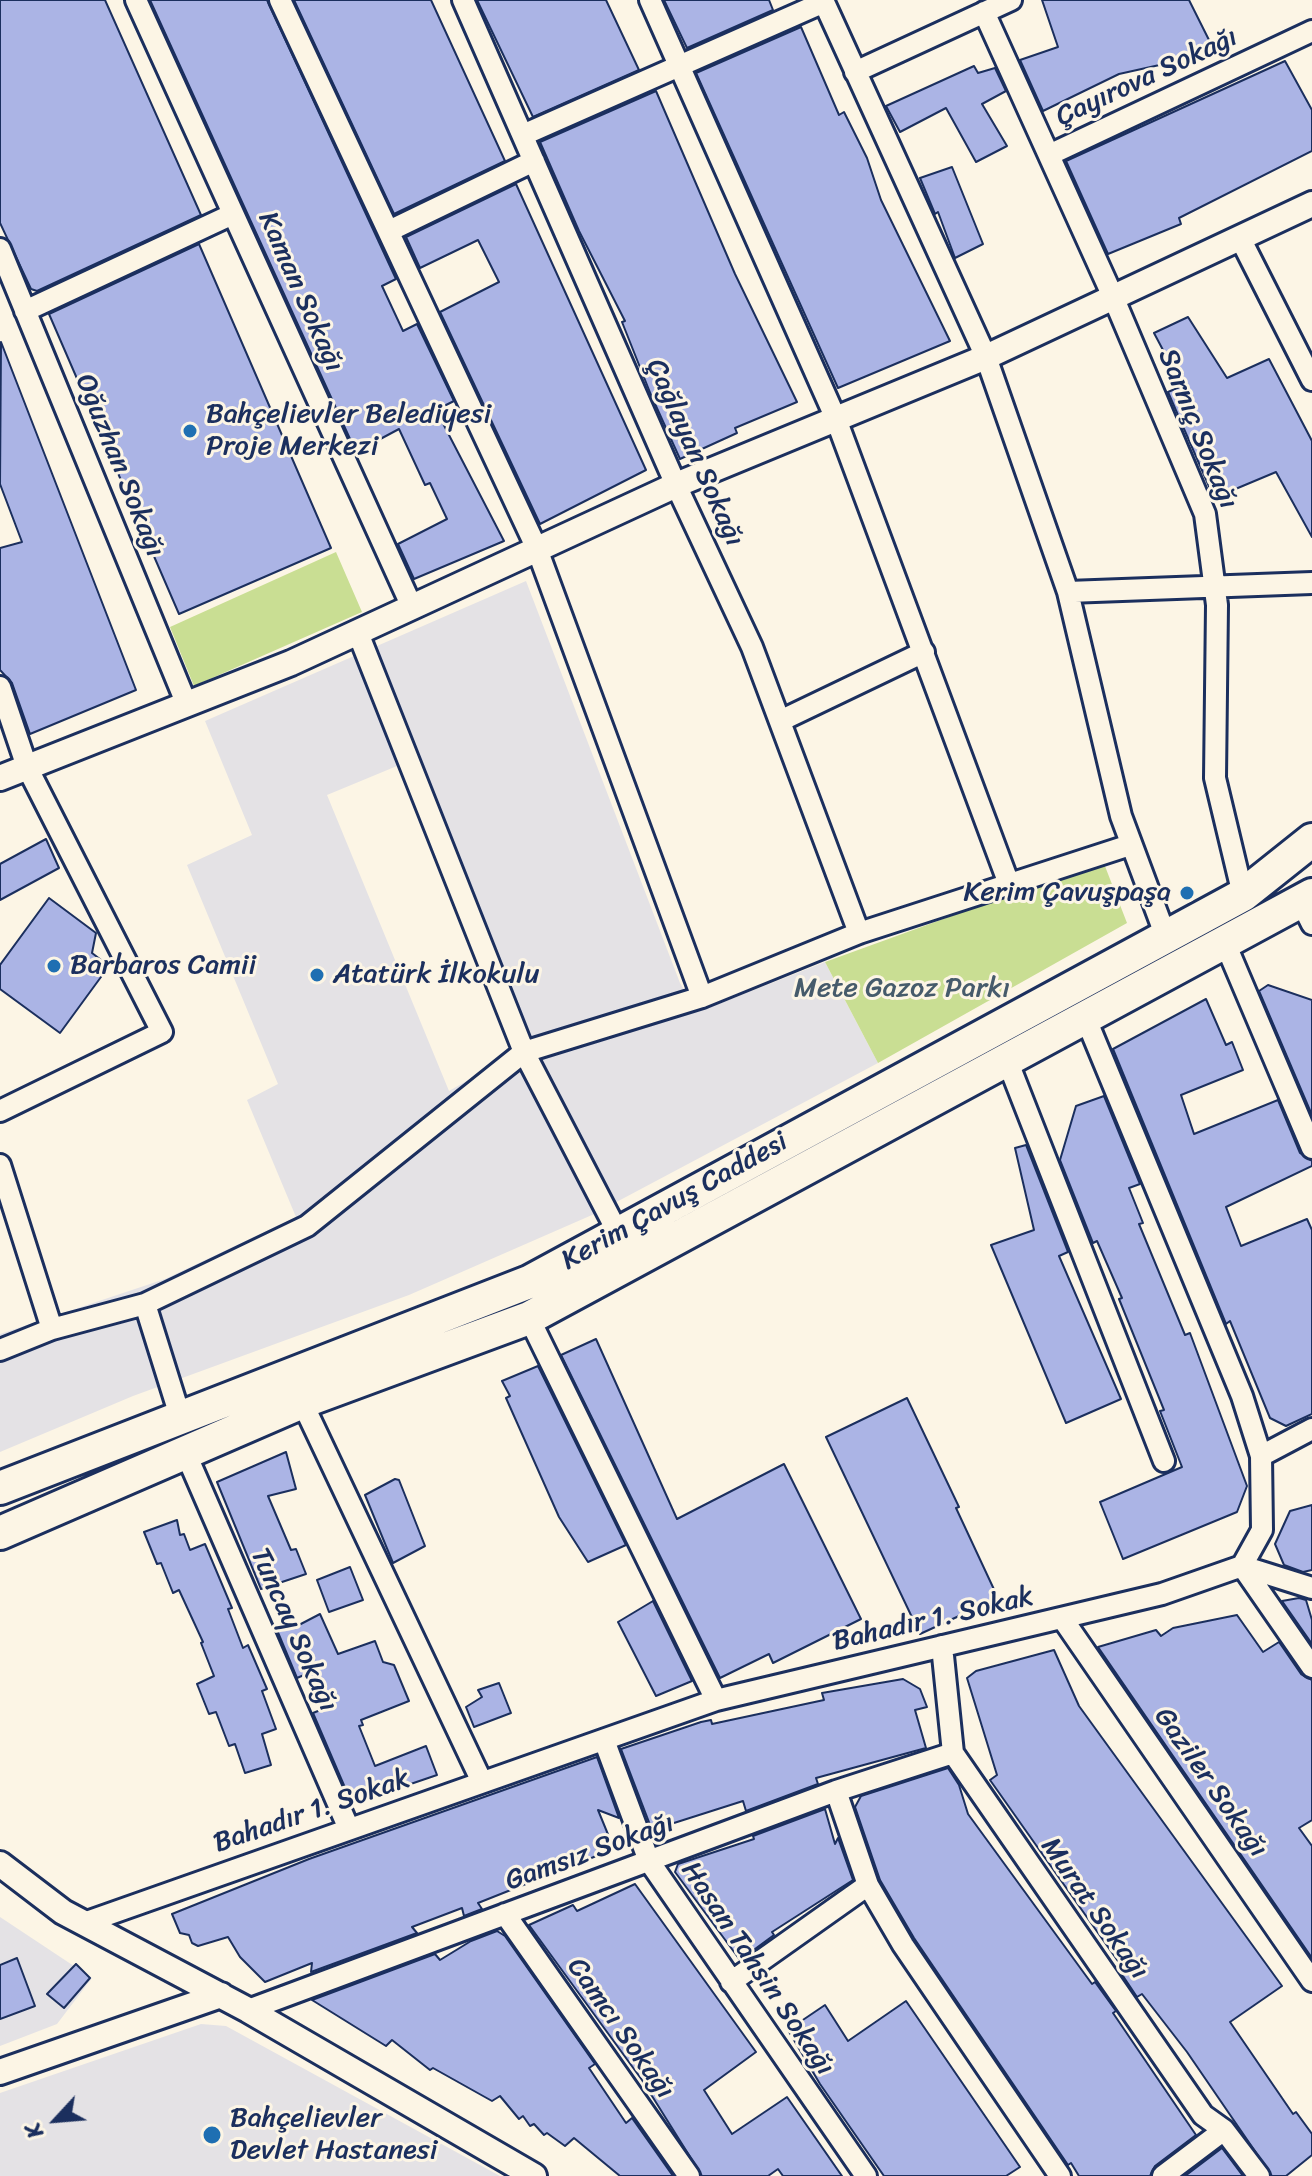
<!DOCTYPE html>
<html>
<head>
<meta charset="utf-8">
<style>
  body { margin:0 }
  #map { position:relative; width:1312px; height:2176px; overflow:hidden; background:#fcf5e5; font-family:Sriracha,sans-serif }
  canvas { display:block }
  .north { position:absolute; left:16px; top:2080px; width:80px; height:80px; -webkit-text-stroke:6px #fcf5e5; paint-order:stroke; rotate:244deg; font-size:22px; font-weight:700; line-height:32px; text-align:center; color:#1b2f5e }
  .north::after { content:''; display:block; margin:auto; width:28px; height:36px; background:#1b2f5e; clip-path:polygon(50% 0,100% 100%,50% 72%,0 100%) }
</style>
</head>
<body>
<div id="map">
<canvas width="1312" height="2176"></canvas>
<div class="north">K</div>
</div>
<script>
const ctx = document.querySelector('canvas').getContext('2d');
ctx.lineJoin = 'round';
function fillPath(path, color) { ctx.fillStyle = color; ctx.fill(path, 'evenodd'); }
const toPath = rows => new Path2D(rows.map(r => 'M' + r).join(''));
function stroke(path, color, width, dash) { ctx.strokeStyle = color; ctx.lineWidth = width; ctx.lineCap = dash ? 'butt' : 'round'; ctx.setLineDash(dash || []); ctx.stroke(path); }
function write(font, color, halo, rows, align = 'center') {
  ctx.font = font + ' Sriracha,sans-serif'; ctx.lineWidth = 6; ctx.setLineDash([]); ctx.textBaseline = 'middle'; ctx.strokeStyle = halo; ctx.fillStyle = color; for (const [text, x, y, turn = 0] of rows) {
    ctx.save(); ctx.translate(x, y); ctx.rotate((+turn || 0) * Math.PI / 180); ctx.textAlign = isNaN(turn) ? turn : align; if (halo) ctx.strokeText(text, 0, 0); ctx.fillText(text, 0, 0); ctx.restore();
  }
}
fillPath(toPath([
  [526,581,680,983,698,1012,825,962,878,1063,592,1215,409,1295,133,1396,0,1452,0,1334,165,1279,296,1217,247,1100,278,1084,187,865,252,835,205,721],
  [397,766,514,1054,449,1091,327,795],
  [0,1917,92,1978,57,2024,0,2046],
  [201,2024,226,2026,500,2176,0,2176,0,2093]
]), '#e4e2e5');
fillPath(toPath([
  [336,552,362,612,194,686,170,627],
  [1103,861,1127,923,878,1063,825,962]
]), '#c9de93');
const building = toPath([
  [0,0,105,0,201,215,37,291,31,289,0,223,0,0],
  [150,0,267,0,396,279,382,286,403,331,417,324,454,401,436,410,504,541,414,579,398,544,447,519,430,483,425,485,399,429,356,452,150,0],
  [294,0,431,0,505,161,394,214,294,0],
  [477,0,606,0,639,70,533,117,477,0],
  [664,0,769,0,773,10,687,48,664,0],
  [1042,0,1189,0,1211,44,1173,62,1119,74,1043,111,1020,60,1058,47,1042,0],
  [801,27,839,115,844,112,867,158,881,200,950,341,838,388,696,73,801,27],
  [1285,61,1312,110,1312,151,1179,218,1181,224,1108,254,1066,161,1285,61],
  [974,66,978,73,995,68,1006,91,982,104,1007,146,976,162,946,108,900,132,886,106,974,66],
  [656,91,735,274,797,402,735,428,737,433,680,459,651,395,622,322,625,321,579,231,540,142,656,91],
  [952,167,983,244,955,258,938,212,935,214,920,178,952,167],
  [516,184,646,470,540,524,440,312,499,282,478,240,420,268,406,237,516,184],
  [199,244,331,548,179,614,49,314,199,244],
  [1188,317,1227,378,1269,359,1312,441,1312,537,1276,472,1214,498,1168,392,1182,386,1154,333,1188,317],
  [1,342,136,690,30,734,12,683,0,670,0,548,22,542,0,484,1,342],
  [46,839,59,868,0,900,0,864,46,839],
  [49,898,96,933,92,953,109,966,60,1033,0,989,0,965,49,898],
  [1268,985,1312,1000,1312,1115,1259,991,1268,985],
  [1206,999,1226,1045,1232,1042,1243,1070,1181,1095,1194,1134,1278,1100,1300,1153,1312,1161,1312,1166,1226,1207,1241,1246,1307,1219,1312,1230,1312,1414,1286,1426,1270,1418,1230,1321,1226,1324,1113,1049,1206,999],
  [1104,1096,1140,1184,1129,1188,1143,1223,1139,1224,1185,1335,1190,1333,1247,1486,1237,1512,1123,1559,1100,1502,1182,1467,1160,1411,1164,1410,1119,1299,1122,1298,1097,1241,1093,1243,1060,1160,1076,1106,1104,1096],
  [1026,1145,1068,1252,1059,1256,1121,1399,1066,1423,991,1245,1034,1230,1015,1148,1026,1145],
  [596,1339,677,1519,784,1464,861,1619,773,1663,769,1654,720,1678,561,1355,596,1339],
  [538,1366,626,1545,588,1562,559,1517,506,1398,510,1396,502,1381,538,1366],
  [907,1398,959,1507,956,1508,998,1598,920,1634,826,1437,907,1398],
  [286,1452,296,1489,268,1496,291,1550,296,1549,306,1574,261,1589,217,1482,286,1452],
  [395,1479,399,1480,425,1546,393,1563,365,1495,395,1479],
  [1312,1505,1312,1570,1303,1572,1284,1565,1275,1544,1290,1511,1312,1505],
  [177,1520,180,1535,184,1534,190,1550,205,1544,232,1608,228,1609,243,1648,248,1645,267,1689,262,1691,276,1729,262,1734,271,1765,245,1773,235,1744,229,1746,216,1712,209,1714,197,1684,214,1676,201,1643,203,1642,179,1590,173,1593,161,1563,157,1564,144,1532,177,1520],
  [350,1567,363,1600,329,1612,317,1580,350,1567],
  [1299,1598,1306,1600,1312,1620,1312,1644,1282,1601,1299,1598],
  [653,1601,692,1681,656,1696,618,1622,653,1601],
  [320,1614,338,1654,375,1641,383,1662,394,1665,409,1701,361,1720,363,1725,359,1726,375,1766,426,1746,437,1775,352,1804,313,1713,323,1709,304,1675,297,1678,277,1630,294,1621,297,1626,320,1614],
  [1237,1615,1263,1652,1279,1642,1301,1674,1312,1680,1312,1820,1299,1828,1312,1846,1312,1958,1098,1647,1156,1630,1161,1636,1173,1628,1237,1615],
  [1054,1650,1079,1706,1282,1986,1230,2022,1293,2114,1296,2112,1312,2134,1312,2155,1286,2176,1272,2176,1187,2052,1142,1994,1137,1997,1117,1967,1120,1964,990,1780,997,1775,967,1678,976,1671,1054,1650],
  [903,1679,920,1689,927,1707,915,1710,926,1748,816,1778,818,1784,746,1811,743,1801,652,1830,621,1749,701,1722,711,1720,712,1724,824,1700,822,1693,903,1679],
  [499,1683,511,1713,474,1727,466,1707,482,1697,478,1690,499,1683],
  [597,1757,619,1818,598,1810,614,1849,478,1903,482,1909,464,1916,462,1908,412,1927,417,1933,311,1972,312,1963,265,1982,240,1957,228,1937,198,1946,192,1943,189,1935,180,1933,172,1914,309,1859,597,1757],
  [948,1768,959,1785,968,1814,1092,1984,1095,1982,1116,2011,1113,2013,1196,2135,1155,2166,1150,2176,1079,2176,1071,2163,1068,2165,914,1938,880,1880,855,1807,861,1796,948,1768],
  [825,1809,835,1844,838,1838,853,1880,772,1932,774,1935,740,1960,675,1872,678,1864,754,1839,753,1836,825,1809],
  [635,1884,756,2052,704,2090,732,2134,787,2097,842,2176,783,2176,778,2169,768,2176,702,2176,642,2080,529,1925,573,1905,577,1911,635,1884],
  [497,1931,505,1936,595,2064,589,2068,626,2123,632,2118,673,2176,620,2176,574,2138,565,2146,547,2133,544,2135,534,2124,530,2126,523,2116,519,2119,500,2096,492,2101,433,2068,430,2070,392,2040,386,2046,312,2000,435,1954,440,1960,471,1941,497,1931],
  [17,1958,35,2006,0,2019,0,1965,17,1958],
  [76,1964,90,1978,64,2008,47,1994,76,1964],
  [906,2001,1020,2167,1006,2176,884,2176,820,2084,788,2030,825,2005,848,2041,906,2001],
  [1222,2148,1243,2176,1185,2176,1222,2148]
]);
fillPath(building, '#abb4e5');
stroke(building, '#1b2f5e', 2);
const minor = toPath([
  [136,0,412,607],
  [280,0,537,549,702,997],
  [463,0,676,485,752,647,859,933],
  [650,0,836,419,1009,884],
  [823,0,986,357,1068,592,1121,816,1166,937],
  [984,12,1114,299,1205,514,1217,605,1215,778,1243,895],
  [855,72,1011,0],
  [523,135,824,2],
  [1049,155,1312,31],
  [389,231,534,161],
  [1240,238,1312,380],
  [0,249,187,705],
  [25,311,233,214],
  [1068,592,1312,583],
  [358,633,524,1052,702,997,859,933,1130,845],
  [0,687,27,767,162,1032,0,1111],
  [780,721,924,652],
  [1301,902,1312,924],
  [1225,943,1312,1148],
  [1007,1060,1164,1461],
  [0,1165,52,1329],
  [145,1304,180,1416],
  [529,1318,716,1700],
  [0,1350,52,1329,145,1304,307,1226,524,1052,618,1233],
  [302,1402,482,1782],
  [186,1454,349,1829],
  [1261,1456,1312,1429],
  [1242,1566,1312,1667],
  [1242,1566,1312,1588],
  [1062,1618,1312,1981],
  [942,1646,953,1753,1203,2115,1224,2130,1259,2176],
  [604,1740,649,1861,866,2176],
  [836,1791,868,1885,903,1945,1060,2176],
  [505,1914,689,2176],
  [84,1923,716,1700,1162,1594,1242,1566,1262,1530,1261,1456,1242,1396,1086,1019],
  [731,1982,868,1885],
  [248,2010,836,1791,953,1753],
  [1163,2176,1224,2130]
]);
const tertiary = toPath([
  [0,778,291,663,676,485,986,357,1312,204],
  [0,1864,63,1912,248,2010,534,2176],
  [0,2072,221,1995]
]);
const primary = toPath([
  [0,1488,529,1282,1243,895,1312,840],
  [0,1533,302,1402,529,1318,1312,895]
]);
stroke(minor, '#1b2f5e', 26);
stroke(tertiary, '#1b2f5e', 30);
stroke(primary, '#1b2f5e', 38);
stroke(minor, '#fcf5e5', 20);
stroke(tertiary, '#fcf5e5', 24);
stroke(primary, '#fcf5e5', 32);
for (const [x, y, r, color] of [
  [190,431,8,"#1f6fb2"],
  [1187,893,8,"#1f6fb2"],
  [54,966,8,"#1f6fb2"],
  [317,975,8,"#1f6fb2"],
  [212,2135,10,"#1f6fb2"]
]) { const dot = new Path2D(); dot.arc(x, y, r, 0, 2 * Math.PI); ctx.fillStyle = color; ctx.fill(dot); stroke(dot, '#fcf5e5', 3); }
write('28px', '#1b2f5e', '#fcf5e5', [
  ["Çayırova Sokağı",1147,78,-25],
  ["Kaman Sokağı",300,292,66],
  ["Sarnıç Sokağı",1197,429,68],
  ["Çağlayan Sokağı",694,453,66],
  ["Oğuzhan Sokağı",119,466,68],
  ["Kerim Çavuş Caddesi",675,1202,-29],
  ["Bahadır 1. Sokak",933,1620,-13],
  ["Tuncay Sokağı",293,1630,66],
  ["Gaziler Sokağı",1210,1783,55],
  ["Bahadır 1. Sokak",312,1812,-19],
  ["Gamsız Sokağı",590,1853,-20],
  ["Murat Sokağı",1094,1909,55],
  ["Hasan Tahsin Sokağı",757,1969,56],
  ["Camcı Sokağı",620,2029,55]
]);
write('28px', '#1b2f5e', '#fcf5e5', [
  ["Bahçelievler Belediyesi",206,415],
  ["Proje Merkezi",206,447],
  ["Kerim Çavuşpaşa",1171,893,"right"],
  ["Barbaros Camii",70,966],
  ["Atatürk İlkokulu",333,975],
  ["Bahçelievler",230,2119],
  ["Devlet Hastanesi",230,2151]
], 'left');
write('28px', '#465b6b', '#fcf5e5', [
  ["Mete Gazoz Parkı",902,989]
]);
</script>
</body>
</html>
